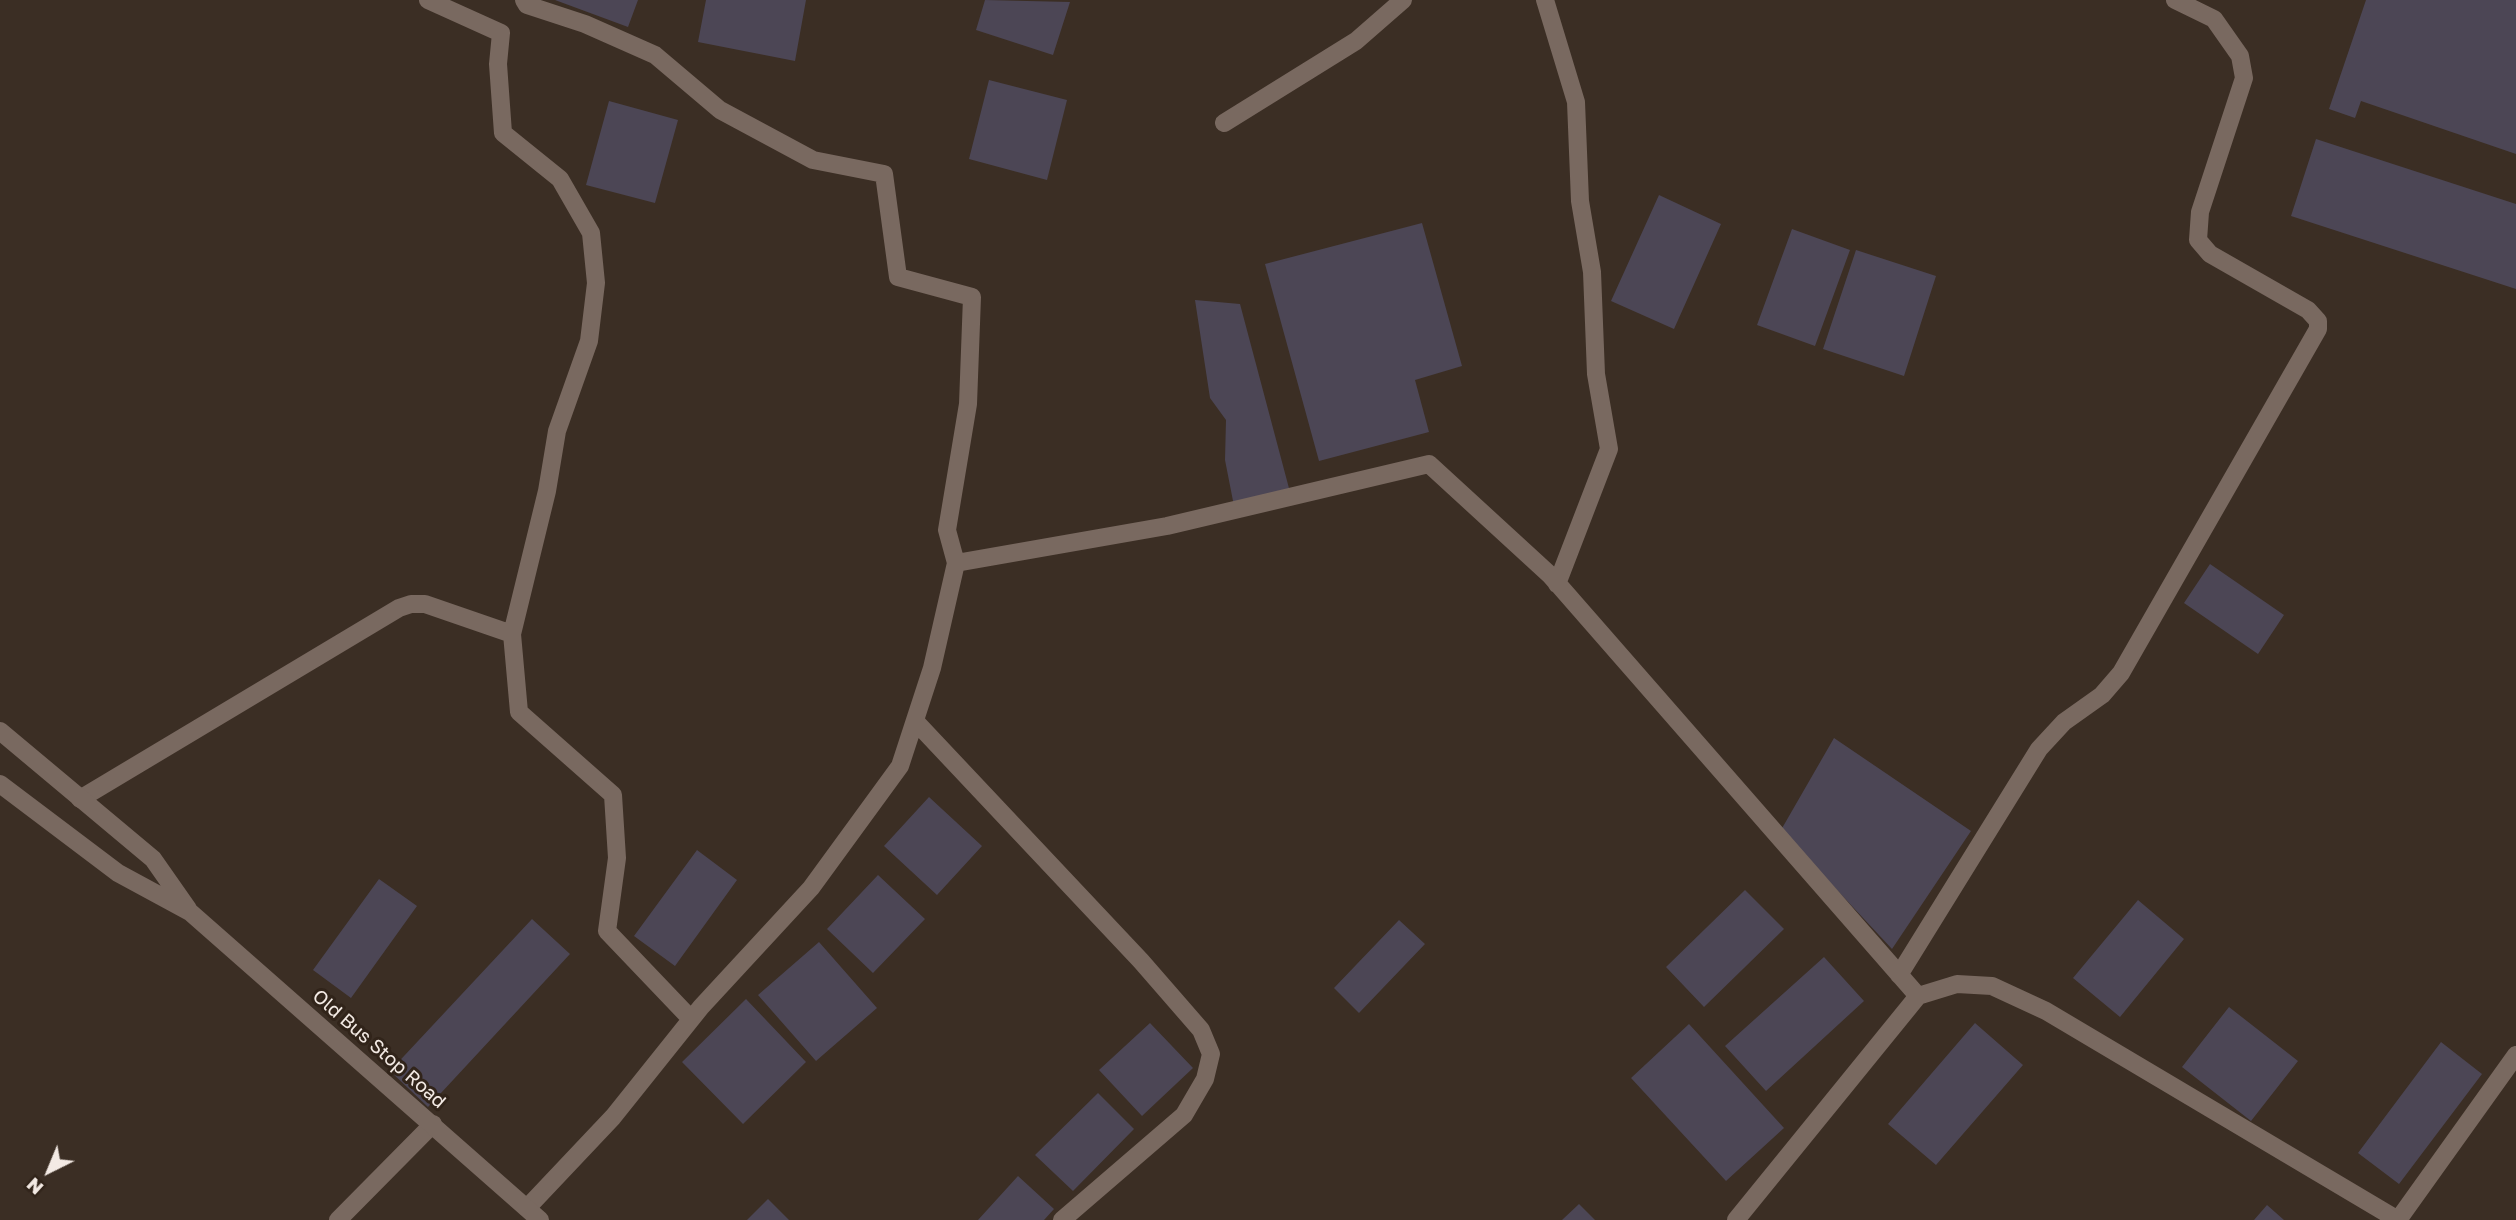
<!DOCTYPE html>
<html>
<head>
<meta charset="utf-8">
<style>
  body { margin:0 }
  #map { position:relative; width:2516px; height:1220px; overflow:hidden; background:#3b2e24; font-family:"Golos Text",sans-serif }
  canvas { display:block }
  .north { position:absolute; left:14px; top:1136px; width:70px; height:70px; -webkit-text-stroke:5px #31241a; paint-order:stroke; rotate:223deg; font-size:19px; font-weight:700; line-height:28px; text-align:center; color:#f3eae4 }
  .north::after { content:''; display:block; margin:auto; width:24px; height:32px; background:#f3eae4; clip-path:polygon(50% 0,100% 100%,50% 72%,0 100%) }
</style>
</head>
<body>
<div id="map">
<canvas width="2516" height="1220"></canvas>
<div class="north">N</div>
</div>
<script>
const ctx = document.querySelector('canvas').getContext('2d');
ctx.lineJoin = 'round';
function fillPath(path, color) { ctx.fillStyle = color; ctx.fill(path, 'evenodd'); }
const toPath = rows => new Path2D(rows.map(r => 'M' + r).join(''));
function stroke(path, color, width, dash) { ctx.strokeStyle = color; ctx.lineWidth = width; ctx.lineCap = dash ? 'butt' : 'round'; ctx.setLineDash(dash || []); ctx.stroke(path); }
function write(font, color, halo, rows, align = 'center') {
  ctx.font = font + ' "Golos Text",sans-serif'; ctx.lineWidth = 6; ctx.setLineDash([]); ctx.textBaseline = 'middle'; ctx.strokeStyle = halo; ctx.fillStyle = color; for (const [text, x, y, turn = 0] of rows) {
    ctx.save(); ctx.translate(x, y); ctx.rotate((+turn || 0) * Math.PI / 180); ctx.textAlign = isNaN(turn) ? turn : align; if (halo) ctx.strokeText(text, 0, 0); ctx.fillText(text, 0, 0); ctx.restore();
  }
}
fillPath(toPath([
  [555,0,638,0,628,27],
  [706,0,806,0,795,61,698,42],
  [985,0,1070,2,1053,55,976,30],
  [2366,0,2516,0,2516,154,2361,101,2355,118,2329,109],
  [989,80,1067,100,1047,180,969,159],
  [609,101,678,120,655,203,586,185],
  [2316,139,2516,204,2516,289,2291,216],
  [1659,195,1721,224,1674,329,1611,301],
  [1422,223,1462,366,1415,380,1429,432,1319,461,1265,264],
  [1792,229,1850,250,1815,346,1757,325],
  [1856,250,1936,276,1904,376,1823,349],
  [1195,300,1240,304,1290,492,1234,506,1225,460,1226,420,1210,398],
  [2210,564,2284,615,2258,654,2184,603],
  [1834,738,1971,831,1892,949,1781,830],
  [929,797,982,846,937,895,884,846],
  [697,850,737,880,675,966,634,936],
  [878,875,925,919,873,973,827,929],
  [379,879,417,906,351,998,313,970],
  [1745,890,1784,929,1704,1007,1666,967],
  [2138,900,2184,939,2120,1017,2073,978],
  [532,919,570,954,428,1107,390,1071],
  [1399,920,1425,944,1359,1013,1334,988],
  [819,942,877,1008,816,1061,758,995],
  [1824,957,1864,1001,1766,1091,1725,1046],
  [746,999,806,1062,743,1124,682,1062],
  [2229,1007,2298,1061,2251,1121,2182,1067],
  [1150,1023,1193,1068,1142,1116,1099,1070],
  [1975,1023,2023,1065,1936,1165,1888,1124],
  [1689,1024,1784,1128,1726,1181,1631,1078],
  [2441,1042,2482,1074,2399,1184,2358,1153],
  [1098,1093,1134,1129,1073,1191,1035,1155],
  [1018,1176,1054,1209,1044,1220,978,1220],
  [768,1199,789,1220,747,1220],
  [1579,1204,1595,1220,1562,1220],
  [2267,1205,2284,1220,2254,1220]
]), '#4c4655');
stroke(toPath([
  [428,0,501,33,498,64,503,133,560,179,591,233,596,283,589,341,557,431,547,491,512,634,519,712,613,795,617,858,607,931,691,1019],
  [524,0,527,5,585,24,655,55,720,110,813,160,884,174,898,277,972,297,968,404,947,530,956,563],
  [1545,0,1576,102,1580,201,1592,272,1596,374,1609,449,1557,584],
  [1224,123,1356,41,1403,0],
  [915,721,1141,961,1201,1030,1211,1054,1205,1079,1184,1115,1062,1220],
  [80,799,399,608,411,604,425,604,512,634],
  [1899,975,2039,749,2064,722,2102,695,2121,673,2318,329,2318,321,2308,310,2210,254,2198,240,2200,212,2244,78,2240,56,2214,19,2175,0],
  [527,1208,613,1117,701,1007,811,888,900,766,932,668,956,563,1167,526,1429,464,1550,575,1918,996],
  [338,1220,433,1124],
  [1736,1220,1918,996,1957,984,1992,986,2046,1011,2398,1220],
  [2398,1220,2516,1055]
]), '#796960', 18);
stroke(toPath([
  [0,731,153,859,188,909],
  [0,784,118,873,190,912,540,1220]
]), '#796960', 18);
write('19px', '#f3eae4', '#31241a', [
  ["Old Bus Stop Road",379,1049,41]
]);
</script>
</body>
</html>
